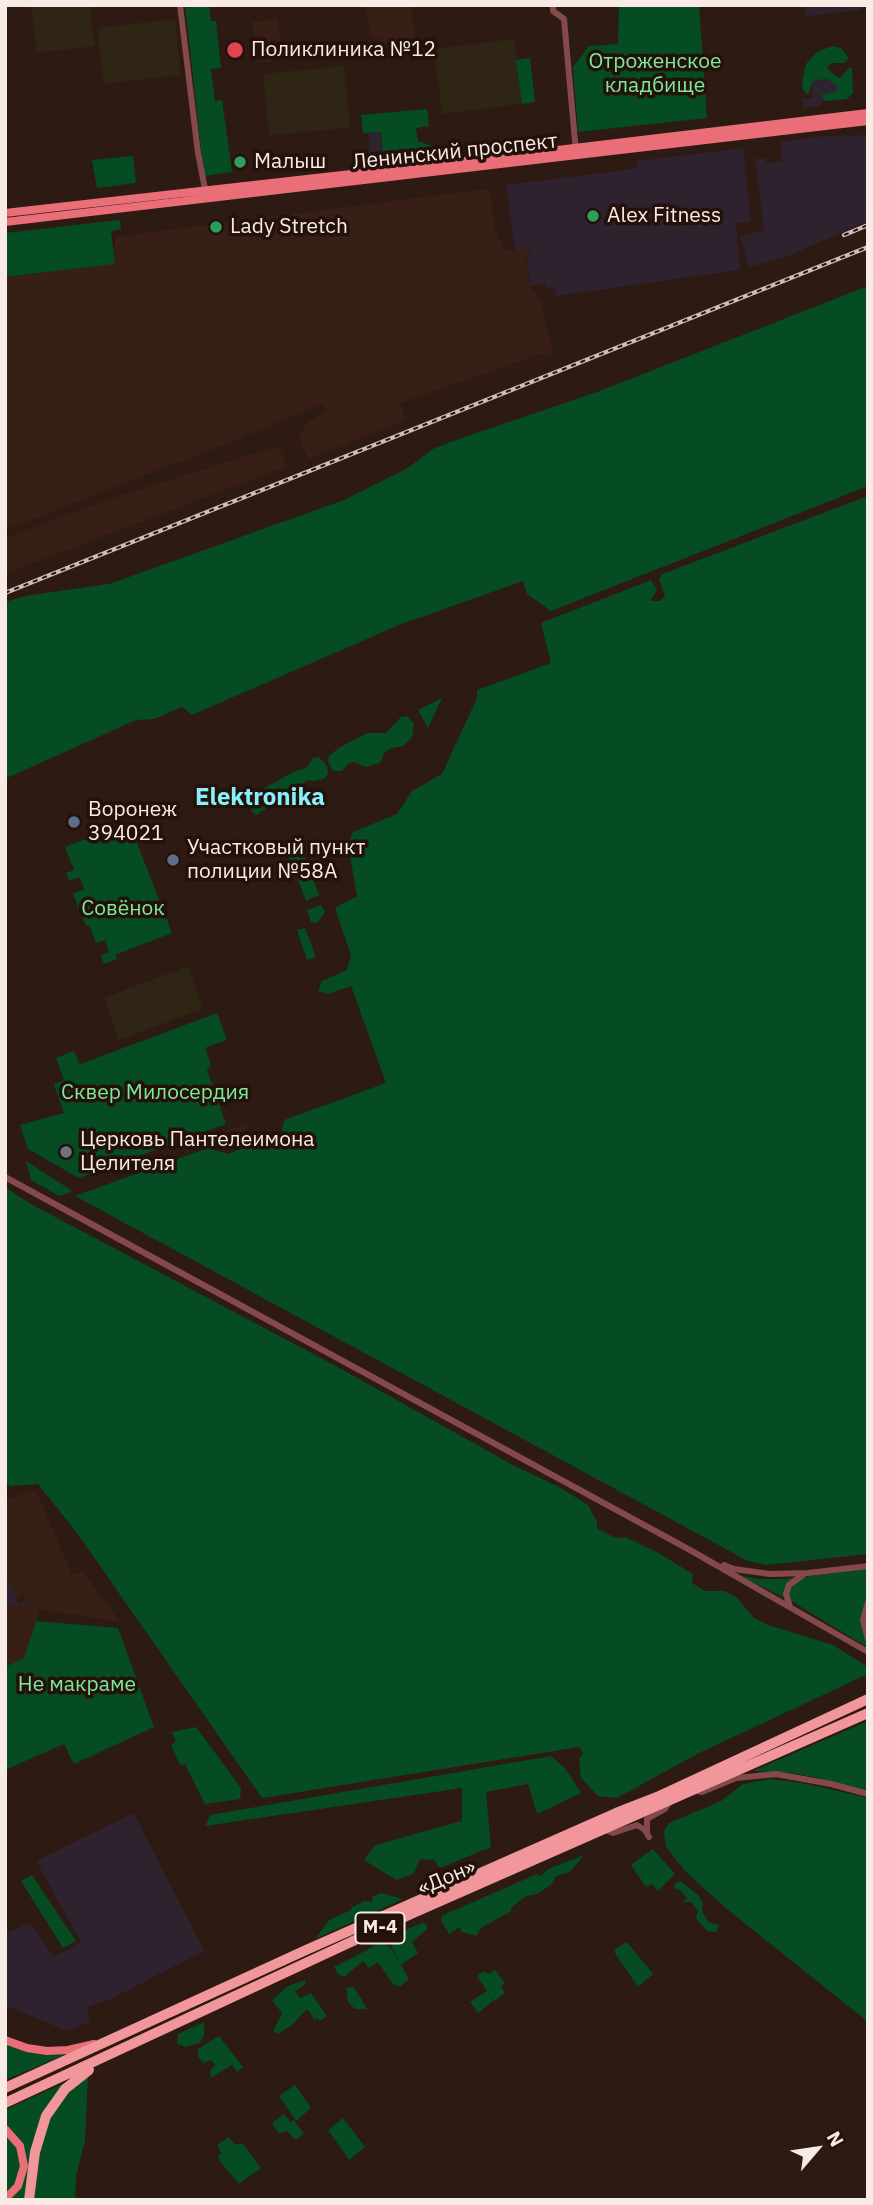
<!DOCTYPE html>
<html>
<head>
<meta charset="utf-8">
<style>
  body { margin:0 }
  #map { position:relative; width:873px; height:2205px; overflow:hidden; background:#2d1a13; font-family:"IBM Plex Sans",sans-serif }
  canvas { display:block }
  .frame { position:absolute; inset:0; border:7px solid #f8eae5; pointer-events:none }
  .north { position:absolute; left:782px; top:2114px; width:70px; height:70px; -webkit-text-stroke:5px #23110a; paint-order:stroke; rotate:61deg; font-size:19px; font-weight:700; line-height:28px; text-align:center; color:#f8eae5 }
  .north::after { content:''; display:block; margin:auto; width:24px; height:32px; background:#f8eae5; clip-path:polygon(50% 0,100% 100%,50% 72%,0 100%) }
</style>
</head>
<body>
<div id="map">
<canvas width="873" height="2205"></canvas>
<div class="frame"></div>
<div class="north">N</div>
</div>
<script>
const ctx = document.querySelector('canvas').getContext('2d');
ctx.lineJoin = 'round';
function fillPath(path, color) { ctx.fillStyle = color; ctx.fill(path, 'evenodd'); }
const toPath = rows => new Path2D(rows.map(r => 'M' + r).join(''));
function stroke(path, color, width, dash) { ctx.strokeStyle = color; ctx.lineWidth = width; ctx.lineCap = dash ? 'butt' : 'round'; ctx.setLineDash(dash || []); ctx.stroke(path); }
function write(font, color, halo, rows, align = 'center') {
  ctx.font = font + ' "IBM Plex Sans",sans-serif'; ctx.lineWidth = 7; ctx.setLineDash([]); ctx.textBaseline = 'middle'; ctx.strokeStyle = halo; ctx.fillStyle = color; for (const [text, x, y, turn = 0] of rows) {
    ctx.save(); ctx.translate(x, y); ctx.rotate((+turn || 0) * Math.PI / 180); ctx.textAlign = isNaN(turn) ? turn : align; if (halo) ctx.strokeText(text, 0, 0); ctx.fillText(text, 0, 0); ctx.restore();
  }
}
fillPath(toPath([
  [805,5,861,5,862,10,806,16],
  [840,78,842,100,821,102,821,106,803,108,802,99,813,98,811,81],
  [367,126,420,127,381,132,383,155,370,156],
  [868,135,868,221,788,256,749,267,740,236,764,230,755,159,766,158,766,163,782,161,780,142,825,136],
  [743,148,751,221,736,223,740,270,556,296,555,287,546,288,546,284,530,286,527,257,530,257,530,250,515,251,506,185,618,171,637,168,637,161],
  [5,1571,19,1604,26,1601,30,1608,10,1605,5,1607],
  [134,1813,204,1951,111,1999,87,2007,91,2021,67,2031,5,2005,5,1933,30,1923,54,1957,81,1942,36,1861]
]), '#2e222f');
fillPath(toPath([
  [366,5,411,5,415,39,381,42,381,39,371,37],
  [278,19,281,47,273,53,271,62,259,62,252,22],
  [487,189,490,191,495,229,505,251,529,249,530,257,526,257,530,286,540,301,554,354,546,357,544,353,400,403,406,420,309,459,298,437,306,424,326,412,323,404,218,447,5,530,5,277,114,264,115,237],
  [278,446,287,466,5,574,5,538,112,498],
  [247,1123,249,1129,216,1141,214,1135],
  [32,1490,37,1493,72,1575,83,1571,120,1622,40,1609,24,1658,5,1667,5,1607,10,1605,29,1607,23,1594,16,1597,5,1571,5,1501]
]), '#381f15');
fillPath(toPath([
  [31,5,90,5,94,46,37,53],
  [175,19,181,75,104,84,97,28],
  [514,39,522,104,442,114,434,49],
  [344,66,350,128,269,135,263,74],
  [188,966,203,1009,119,1040,104,998]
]), '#2f2515');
fillPath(toPath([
  [185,5,209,5,211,21,216,21,221,68,211,69,212,78,215,101,222,100,232,172,204,176],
  [619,5,699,5,707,118,578,132,573,67,589,46,618,44],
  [832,46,841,48,849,58,844,63,831,63,827,68,836,76,840,78,850,67,852,69,853,93,847,99,824,101,821,95,837,91,837,85,827,79,818,80,812,82,809,93,806,94,802,87,803,77,806,64,817,52],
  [530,58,535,102,522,104,516,60],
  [427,109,429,126,416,128,418,141,437,148,438,154,371,162,370,156,383,154,381,132,363,133,361,115],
  [133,156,136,183,97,188,92,160],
  [120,220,121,229,111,231,115,264,5,277,5,233],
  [868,286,868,486,551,611,527,594,523,581,399,625,192,715,182,707,154,719,136,720,9,777,5,776,5,602,25,596,109,584,344,500,408,468,433,449,453,441,597,392],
  [868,496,868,1554,766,1565,748,1561,75,1196,208,1148,228,1154,282,1132,284,1120,386,1083,351,986,328,994,318,991,322,981,347,970,351,955,335,908,357,896,348,844,353,832,397,814,412,791,442,774,477,698,477,690,551,663,541,623,651,580,657,590,650,601,660,601,665,596,659,579,662,574],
  [442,698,428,728,418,710],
  [407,716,414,724,412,737,403,746,392,748,385,752,380,763,366,767,354,762,349,763,342,771,333,771,328,761,329,756,340,747,368,733,386,733,401,717],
  [319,757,327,766,328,773,325,778,315,781,307,780,288,800,272,804,257,815,253,813,244,794,245,791,261,790,295,771,305,769,313,758],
  [132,830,172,933,115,955,117,959,104,964,101,956,109,952,105,940,96,943,89,925,86,926,73,894,84,889,80,877,69,881,66,873,74,870,65,847,108,831,111,838],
  [298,847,302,850,319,895,306,901,287,851],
  [321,905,325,912,318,922,311,923,307,910],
  [305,928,316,957,307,960,297,930],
  [217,1013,227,1040,205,1048,211,1064,207,1070,226,1124,79,1178,28,1149,20,1125,64,1113,54,1084,64,1080,56,1058,74,1051,80,1064],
  [26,1161,71,1190,71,1192,59,1196,31,1180],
  [5,1187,29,1203,334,1365,511,1464,559,1487,588,1505,597,1522,597,1529,616,1538,625,1537,657,1552,693,1574,692,1583,705,1591,725,1591,737,1598,754,1618,768,1625,833,1645,865,1665,868,1674,699,1753,617,1798,598,1796,581,1778,579,1759,583,1754,579,1747,262,1798,77,1533,38,1484,10,1486,5,1481],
  [868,1569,867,1647,791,1601,738,1575,759,1579,784,1579],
  [36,1621,118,1628,154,1727,74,1764,64,1744,5,1770,5,1667,24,1658],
  [868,1721,868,1792,836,1786,819,1778,792,1773,753,1771],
  [196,1727,241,1788,240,1799,205,1804,185,1764,180,1765,171,1745,176,1742,172,1732],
  [551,1756,565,1768,581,1793,537,1814,528,1784,486,1792,491,1847,440,1868,434,1860,420,1859,413,1874,396,1880,364,1860,375,1845,462,1821,462,1788,205,1826,210,1815],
  [770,1779,802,1783,868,1798,868,2022,728,1910,685,1871,666,1847,664,1831,669,1823,721,1801,743,1784],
  [653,1849,675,1874,658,1891,652,1884,646,1887,631,1865],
  [584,1855,571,1871,555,1877,553,1883,538,1894,526,1896,511,1908,511,1911,481,1928,476,1936,462,1932,459,1927,449,1934,441,1920,442,1916,448,1913,537,1874,541,1876,548,1869],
  [32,1875,76,1941,63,1948,21,1881],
  [677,1882,682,1882,699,1896,703,1904,702,1911,708,1922,719,1925,716,1932,707,1931,696,1918,698,1911,691,1902,683,1902,687,1898,681,1891,673,1887],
  [381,1893,403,1899,315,1939,329,1920,351,1910,352,1907,364,1901,372,1902,373,1896],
  [424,1922,428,1928,412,1942,418,1953,401,1965,409,1979,400,1987,393,1984,378,1962,369,1968,363,1961,344,1977,338,1974,334,1967,380,1943,390,1947,400,1963,391,1946,399,1938,398,1936,399,1933],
  [627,1942,653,1974,638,1987,615,1953,615,1949],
  [495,1970,505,1983,501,1986,505,1993,494,2001,488,1993,493,2001,478,2013,470,2002,487,1991,477,1976,484,1971,488,1974],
  [305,1980,306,1984,295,1991,300,1998,311,1993,327,2016,320,2021,317,2018,315,2020,307,2009,292,2025,278,2034,273,2031,282,2013,272,2000,288,1986],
  [353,1987,361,1998,367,2009,355,2009,348,2002,346,1988],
  [204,2022,204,2036,199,2043,186,2047,177,2044,178,2034],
  [219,2036,243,2067,237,2072,232,2065,211,2078,210,2071,215,2065,211,2060,203,2063,198,2056,198,2049],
  [5,2043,67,2054,5,2080],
  [88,2076,85,2140,76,2177,75,2200,5,2200,5,2110,64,2083],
  [295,2085,311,2108,296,2121,279,2096],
  [284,2114,291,2122,294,2120,304,2134,295,2140,287,2131,278,2133,272,2123],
  [343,2118,365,2147,349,2160,328,2130],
  [229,2137,236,2146,236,2144,243,2144,261,2168,239,2184,221,2163,218,2154,222,2154,217,2145]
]), '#054c22');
stroke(toPath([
  [180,5,198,153,206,194],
  [553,5,553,11,564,19,576,152],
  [5,1177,690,1550,868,1652],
  [724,1565,734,1569,770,1574,808,1573,868,1566],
  [868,1602,863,1620,868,1639],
  [790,1607,786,1594,789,1585,803,1575],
  [694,1790,702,1792,736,1778,776,1774,831,1784,868,1794],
  [606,1830,613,1833,637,1825,645,1830,649,1837],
  [647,1832,647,1819,665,1809,670,1801]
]), '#85494c', 6);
stroke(toPath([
  [5,213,440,164,868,113],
  [5,222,868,121],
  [5,2040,27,2048,47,2051,68,2050,94,2044],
  [5,2129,20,2146,24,2166,18,2186,5,2199]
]), '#ea6e78', 8);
stroke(toPath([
  [5,2088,306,1950,616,1813,657,1797,868,1699],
  [5,2103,411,1914,868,1713],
  [29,2200,35,2152,46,2116,65,2089,89,2070]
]), '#f1969a', 10);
const rail = toPath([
  [844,235,868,225],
  [5,593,868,247]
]);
stroke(rail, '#ccbdb8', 4.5);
stroke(rail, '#23110a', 2, [5]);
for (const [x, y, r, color] of [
  [235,50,9,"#e0444e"],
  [240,162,7,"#2e9e5b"],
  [593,216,7,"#2e9e5b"],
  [216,227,7,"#2e9e5b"],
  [74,822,7,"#5c6f8a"],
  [173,860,7,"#5c6f8a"],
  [66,1152,7,"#6b7280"]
]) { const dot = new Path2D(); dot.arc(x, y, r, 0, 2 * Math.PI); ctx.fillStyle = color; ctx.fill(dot); stroke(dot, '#23110a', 2.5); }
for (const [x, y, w] of [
  [380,1928,49]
]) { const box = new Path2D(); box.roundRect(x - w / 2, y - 15.5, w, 31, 5); ctx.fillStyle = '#23110a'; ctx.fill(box); stroke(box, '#f8eae5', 2); }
write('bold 19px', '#f8eae5', null, [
  ["М-4",380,1928]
]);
write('21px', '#f8eae5', '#23110a', [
  ["Поликлиника №12",251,50],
  ["Малыш",254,162],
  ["Alex Fitness",607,216],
  ["Lady Stretch",230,227],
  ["Воронеж",88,810],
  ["394021",88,834],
  ["Участковый пункт",187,848],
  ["полиции №58А",187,872],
  ["Церковь Пантелеимона",80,1140],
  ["Целителя",80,1164]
], 'left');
write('21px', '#7cea9a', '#23110a', [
  ["Отроженское",655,62],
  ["кладбище",655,86],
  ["Совёнок",123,909],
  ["Сквер Милосердия",155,1093],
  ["Не макраме",77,1685]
]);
write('21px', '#f8eae5', '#23110a', [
  ["Ленинский проспект",455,152,-6],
  ["«Дон»",447,1878,-23]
]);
write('bold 24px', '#86f0fd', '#23110a', [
  ["Elektronika",260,798]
]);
</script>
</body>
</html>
